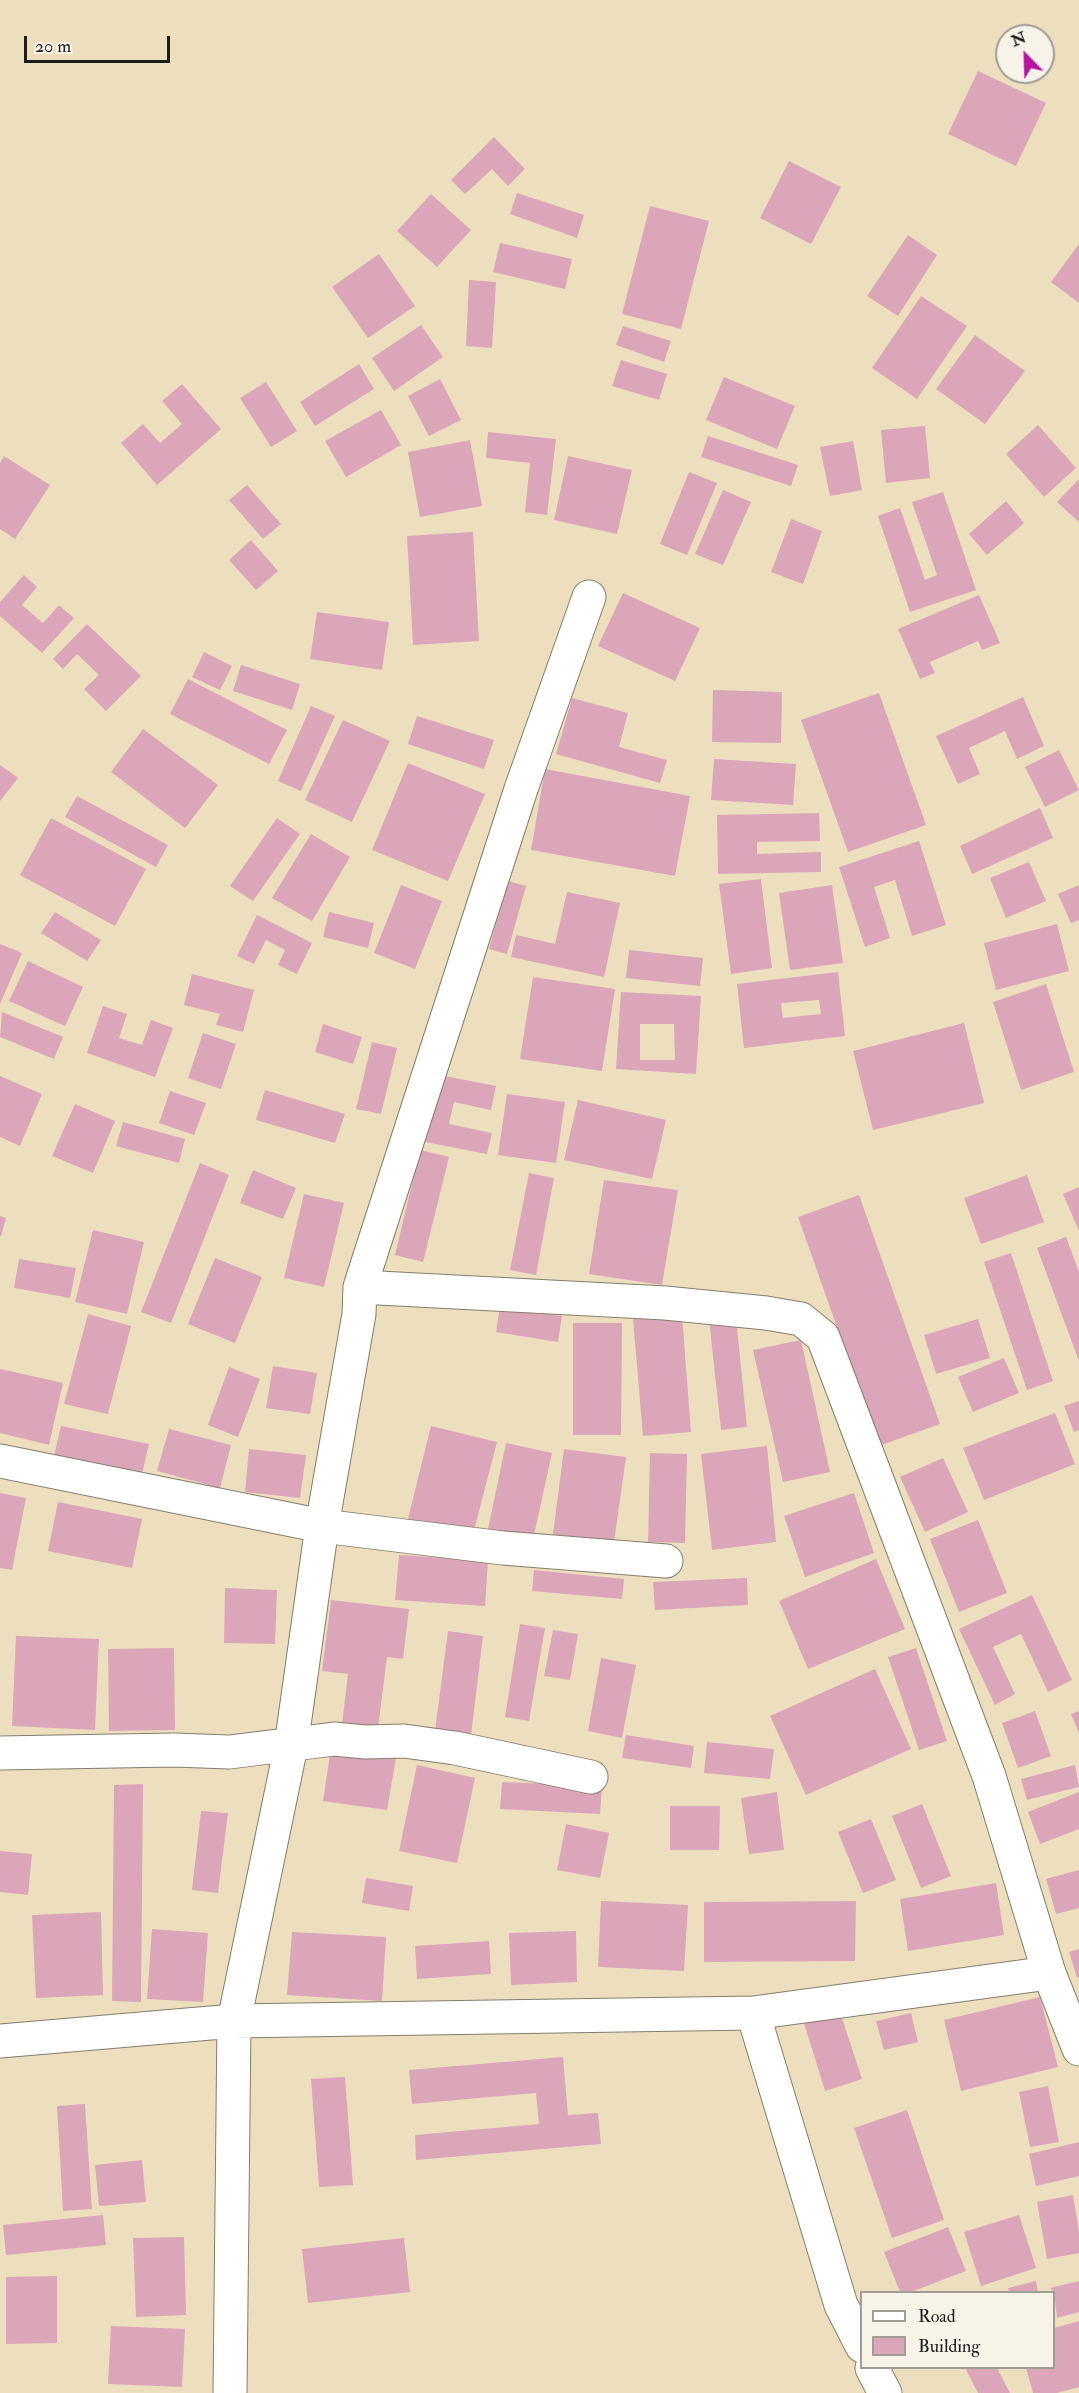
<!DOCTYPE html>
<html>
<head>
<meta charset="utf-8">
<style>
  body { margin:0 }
  #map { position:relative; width:1079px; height:2393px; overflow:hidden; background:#eddfbe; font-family:"IM FELL Double Pica",serif }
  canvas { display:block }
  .legend { position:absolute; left:860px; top:2291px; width:195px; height:78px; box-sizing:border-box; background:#f7f3e8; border:2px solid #9f9d96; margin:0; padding:8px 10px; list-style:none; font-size:18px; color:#1c1c1c }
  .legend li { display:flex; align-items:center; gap:12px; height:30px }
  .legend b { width:30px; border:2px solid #9f9d96 }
  .north { position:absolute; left:995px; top:24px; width:60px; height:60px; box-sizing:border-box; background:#f7f3e8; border:2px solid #9f9d96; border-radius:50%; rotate:337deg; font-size:16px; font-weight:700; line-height:24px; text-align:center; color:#1c1c1c }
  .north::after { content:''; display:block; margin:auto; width:21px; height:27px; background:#b5179e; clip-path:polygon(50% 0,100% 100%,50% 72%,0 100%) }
  .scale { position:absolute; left:24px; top:36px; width:146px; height:27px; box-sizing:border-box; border:3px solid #1c1c1c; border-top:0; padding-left:8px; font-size:18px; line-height:21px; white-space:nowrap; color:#1c1c1c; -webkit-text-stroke:4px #f7f3e8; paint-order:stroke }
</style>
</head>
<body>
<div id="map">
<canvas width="1079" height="2393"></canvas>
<ul class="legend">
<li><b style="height:8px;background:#fff"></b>Road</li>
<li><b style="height:16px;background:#dba6ba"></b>Building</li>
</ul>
<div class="north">N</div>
<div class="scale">20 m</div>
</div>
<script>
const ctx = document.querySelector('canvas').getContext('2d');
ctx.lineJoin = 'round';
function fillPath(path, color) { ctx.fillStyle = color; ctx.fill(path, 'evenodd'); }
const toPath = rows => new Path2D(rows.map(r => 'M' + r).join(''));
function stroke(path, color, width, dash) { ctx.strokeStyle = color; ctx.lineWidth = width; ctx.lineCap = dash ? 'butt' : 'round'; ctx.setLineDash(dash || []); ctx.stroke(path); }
fillPath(toPath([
  [978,71,1046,103,1016,166,948,134],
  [494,137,525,169,508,186,492,169,465,194,451,180],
  [789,161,841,187,811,244,760,218],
  [517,193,584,215,577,238,510,214],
  [431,194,471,230,437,267,397,231],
  [650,206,709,221,681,329,622,314],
  [908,235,937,255,898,316,867,296],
  [500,243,572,259,565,289,493,272],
  [1079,244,1079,303,1051,282],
  [379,254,415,306,368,338,332,287],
  [469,280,496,282,492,348,466,346],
  [921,296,967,326,917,399,872,368],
  [421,325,443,357,394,391,372,358],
  [623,326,671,341,664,362,616,345],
  [975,335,1025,371,985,424,936,389],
  [621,360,667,374,659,400,612,386],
  [359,364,374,389,315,426,300,402],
  [724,377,795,406,777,449,706,420],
  [440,379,461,420,429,436,408,396],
  [266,382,297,431,271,447,240,398],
  [182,384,221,429,157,485,121,443,143,424,160,443,182,424,162,401],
  [381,410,401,445,346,477,325,441],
  [1038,425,1076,468,1044,497,1006,454],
  [925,426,930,478,886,483,881,430],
  [488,432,556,439,547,515,525,512,530,463,486,458],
  [708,436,798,465,791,486,701,457],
  [470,440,482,506,420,517,408,452],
  [853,441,862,490,830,496,820,447],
  [4,456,50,485,15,539,0,529,0,463],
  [568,456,632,470,617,534,554,520],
  [689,472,717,483,687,555,660,544],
  [1079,479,1079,522,1057,502],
  [247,485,281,524,263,539,229,500],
  [723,490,751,502,723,565,695,554],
  [943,492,976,590,910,612,878,516,900,508,925,580,937,575,912,502],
  [1006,501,1024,523,987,555,969,534],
  [791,519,822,531,803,584,771,572],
  [473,532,479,641,413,645,407,536],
  [251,540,278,571,256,590,229,560],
  [24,575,37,587,22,605,43,623,59,605,74,618,42,653,0,616,0,602],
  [623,593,700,628,675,681,598,646],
  [979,595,1000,643,982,650,978,641,930,662,935,673,920,679,898,629],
  [317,612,389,622,382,670,310,659],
  [87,624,141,676,106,711,84,689,99,675,77,654,63,669,53,659],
  [204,652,232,666,220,690,192,677],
  [241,665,300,684,292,710,233,691],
  [188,679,287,730,269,764,170,714],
  [713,690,782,692,781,743,712,742],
  [879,693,926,825,848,852,801,720],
  [1023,697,1044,746,1017,759,1005,731,969,748,980,774,958,784,936,736],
  [572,698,628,713,619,747,667,760,660,783,556,754],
  [311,706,335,716,301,791,278,781],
  [417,716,494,740,484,769,408,744],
  [343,720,390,741,352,822,305,800],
  [143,729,218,785,185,828,111,772],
  [1059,750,1079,790,1045,807,1025,767],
  [714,759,796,764,793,805,711,800],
  [408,763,485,794,448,881,372,850],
  [0,765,18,778,0,801],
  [545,769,690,796,675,876,531,850],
  [77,796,168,845,156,867,65,817],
  [1040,808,1053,838,972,874,960,846],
  [819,813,820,841,757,842,757,854,821,852,821,872,718,874,717,815],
  [51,818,146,869,115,926,20,875],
  [277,818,300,834,253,901,230,886],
  [311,834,350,857,312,921,272,898],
  [919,841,946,925,912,936,895,880,874,887,890,938,865,947,839,867],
  [1029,862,1046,901,1006,918,990,878],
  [761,879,772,968,731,974,719,884],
  [508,881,526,886,507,954,489,949],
  [401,885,442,901,415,969,374,953],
  [832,885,843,963,790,970,779,893],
  [1079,885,1079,920,1071,923,1058,894],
  [567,892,620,903,604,977,511,957,516,935,555,944],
  [55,912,101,940,87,961,41,933],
  [329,912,374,923,368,948,323,937],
  [257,915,312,943,297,974,278,965,285,950,266,940,254,964,237,956],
  [1057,924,1069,971,996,990,984,943],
  [0,944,22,953,0,1004],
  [629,950,703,958,700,986,626,978],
  [28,961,83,987,65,1026,9,1001],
  [838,972,845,1036,744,1048,737,984],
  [819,1000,821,1014,783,1018,781,1003],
  [192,974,254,990,243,1032,216,1025,220,1014,184,1005],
  [533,977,615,989,602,1071,520,1059],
  [1046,984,1074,1072,1021,1090,993,1002],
  [621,992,701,996,696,1074,616,1069],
  [640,1024,674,1024,675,1060,640,1060],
  [103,1006,127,1014,119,1038,142,1045,151,1020,173,1028,155,1077,87,1053],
  [2,1012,63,1037,54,1059,0,1037],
  [964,1023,984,1103,873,1130,853,1051],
  [323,1024,362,1037,353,1064,315,1052],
  [203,1033,236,1044,221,1089,188,1078],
  [372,1042,397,1048,381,1114,356,1109],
  [439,1075,496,1086,491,1110,454,1102,449,1124,492,1133,487,1154,425,1142],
  [0,1076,42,1094,20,1146,0,1137],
  [265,1090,345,1114,335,1143,256,1120],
  [170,1091,206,1103,194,1135,159,1123],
  [507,1094,565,1102,556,1163,498,1155],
  [578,1100,666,1120,652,1179,564,1160],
  [75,1104,115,1121,93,1173,52,1156],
  [123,1122,185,1139,179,1163,116,1146],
  [420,1150,449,1157,423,1262,395,1255],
  [200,1163,229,1175,171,1323,141,1312],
  [253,1170,296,1188,283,1219,240,1203],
  [529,1173,554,1178,536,1275,510,1270],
  [1027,1175,1044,1222,981,1244,964,1198],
  [604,1180,678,1190,662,1285,589,1274],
  [1079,1187,1079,1231,1063,1194],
  [304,1194,344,1203,324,1287,284,1278],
  [859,1195,940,1424,879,1446,798,1217],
  [0,1216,6,1218,1,1236,0,1236],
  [93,1230,144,1242,127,1314,75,1302],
  [1066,1237,1079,1272,1079,1361,1037,1248],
  [1011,1253,1053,1381,1027,1390,984,1262],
  [215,1258,262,1277,235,1343,188,1324],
  [19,1259,76,1268,70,1298,14,1288],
  [500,1307,562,1316,558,1342,496,1332],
  [88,1314,131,1326,108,1414,64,1404],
  [682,1315,691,1432,643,1436,633,1319],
  [736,1317,747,1427,721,1430,709,1319],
  [978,1319,990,1358,936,1374,924,1335],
  [573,1323,622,1323,621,1435,573,1435],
  [801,1340,830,1472,783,1482,753,1350],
  [1004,1358,1019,1393,973,1412,958,1377],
  [273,1366,317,1373,310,1414,266,1408],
  [229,1367,260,1379,238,1437,208,1425],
  [0,1369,63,1383,49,1445,0,1433],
  [1079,1401,1079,1430,1074,1432,1064,1406],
  [1055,1413,1075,1464,984,1500,963,1448],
  [61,1426,149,1444,142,1474,54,1456],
  [431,1426,497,1442,472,1538,407,1523],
  [169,1429,231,1445,220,1488,157,1471],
  [506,1443,552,1453,532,1544,487,1534],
  [767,1446,776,1542,712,1550,701,1454],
  [249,1449,306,1455,300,1498,245,1492],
  [564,1449,626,1457,613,1549,552,1541],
  [650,1453,687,1454,685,1543,648,1542],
  [943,1458,968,1512,925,1532,900,1477],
  [0,1493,26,1498,12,1570,0,1568],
  [854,1493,874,1553,805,1577,784,1516],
  [58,1502,142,1519,132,1568,48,1551],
  [978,1520,1007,1593,959,1612,930,1539],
  [399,1555,488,1561,485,1606,395,1600],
  [876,1559,905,1629,808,1669,779,1601],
  [534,1570,624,1579,622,1599,532,1591],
  [747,1578,748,1605,655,1610,653,1582],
  [225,1588,277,1590,275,1644,224,1643],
  [1032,1595,1072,1680,1048,1692,1021,1634,993,1647,1015,1694,995,1705,959,1629],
  [331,1600,409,1609,403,1659,387,1657,378,1728,342,1724,348,1674,322,1671],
  [520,1624,545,1628,529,1721,505,1717],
  [553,1630,578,1634,570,1680,544,1676],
  [448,1631,483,1636,471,1735,435,1731],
  [16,1636,99,1639,95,1730,12,1726],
  [174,1648,175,1730,109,1731,108,1649],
  [916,1648,947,1741,919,1750,888,1657],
  [601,1658,636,1665,622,1738,588,1731],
  [875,1669,911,1749,806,1795,770,1716],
  [1035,1711,1051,1756,1018,1768,1002,1723],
  [1079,1711,1079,1733,1071,1714],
  [626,1735,694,1746,691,1768,622,1758],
  [707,1742,774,1749,770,1779,704,1773],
  [331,1748,396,1758,387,1810,323,1801],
  [417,1765,475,1778,457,1863,399,1851],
  [1075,1765,1079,1787,1027,1800,1021,1779],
  [502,1782,602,1786,600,1814,500,1809],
  [143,1784,141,2002,112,2001,114,1785],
  [777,1792,784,1850,749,1854,741,1798],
  [1079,1792,1079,1829,1040,1844,1028,1812],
  [922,1804,951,1876,921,1888,892,1816],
  [670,1806,720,1806,719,1850,670,1850],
  [201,1811,228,1813,218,1893,192,1890],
  [871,1819,896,1880,863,1893,838,1832],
  [566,1824,609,1833,600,1878,557,1870],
  [0,1851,32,1854,28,1895,0,1892],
  [1079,1870,1079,1908,1056,1914,1046,1879],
  [366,1878,413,1886,409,1911,362,1903],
  [996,1883,1004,1935,908,1951,900,1899],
  [601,1901,688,1905,684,1971,598,1967],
  [856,1901,855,1961,704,1962,704,1902],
  [101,1912,103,1995,36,1998,32,1915],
  [152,1929,208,1933,203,2002,147,1999],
  [576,1931,577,1982,511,1985,509,1933],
  [292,1932,386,1937,382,2001,287,1995],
  [489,1941,491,1974,417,1979,415,1946],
  [1079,1949,1079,1977,1077,1978,1069,1952],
  [1040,1997,1058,2067,961,2091,944,2020],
  [840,2012,862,2079,825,2091,804,2023],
  [911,2013,918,2042,884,2050,876,2021],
  [563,2057,568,2115,598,2113,601,2144,416,2160,415,2135,539,2124,536,2093,412,2104,409,2070],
  [345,2077,353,2185,319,2187,311,2079],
  [1048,2086,1059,2142,1030,2147,1019,2092],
  [85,2104,92,2209,63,2211,57,2106],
  [907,2110,944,2220,892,2238,854,2128],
  [1079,2142,1079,2176,1036,2186,1029,2154],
  [142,2160,146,2202,99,2206,95,2165],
  [1073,2195,1079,2231,1079,2253,1047,2259,1037,2202],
  [103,2215,106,2245,6,2255,3,2225],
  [1019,2215,1036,2268,981,2286,964,2232],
  [948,2227,966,2271,911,2292,900,2292,884,2252],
  [184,2237,186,2315,136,2317,133,2238],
  [404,2238,410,2292,308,2303,302,2249],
  [57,2276,57,2343,6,2344,6,2277],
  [1036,2281,1038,2292,1009,2292,1008,2288],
  [1079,2281,1079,2312,1057,2318,1054,2292,1050,2288],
  [1079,2321,1079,2387,1057,2393,1033,2393,1026,2368,1054,2368,1054,2328],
  [111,2326,185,2329,182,2387,108,2384],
  [965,2368,997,2368,1010,2393,978,2393]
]), '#dba6ba');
const minor = toPath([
  [360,1287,665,1303,766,1313,801,1319,823,1337,989,1776,1049,1973,1079,2049],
  [0,1461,322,1526,503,1548,666,1561],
  [0,1753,174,1750,229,1752,334,1739,365,1742,404,1741,455,1748,591,1777],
  [753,2013,841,2305,862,2346],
  [0,2041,234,2021,753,2013,1049,1973],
  [872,2368,885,2393],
  [230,2393,234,2021,291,1746,322,1526,359,1314,360,1287,521,789,589,597]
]);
stroke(minor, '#847e6d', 35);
stroke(minor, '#fff', 33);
</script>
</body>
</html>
